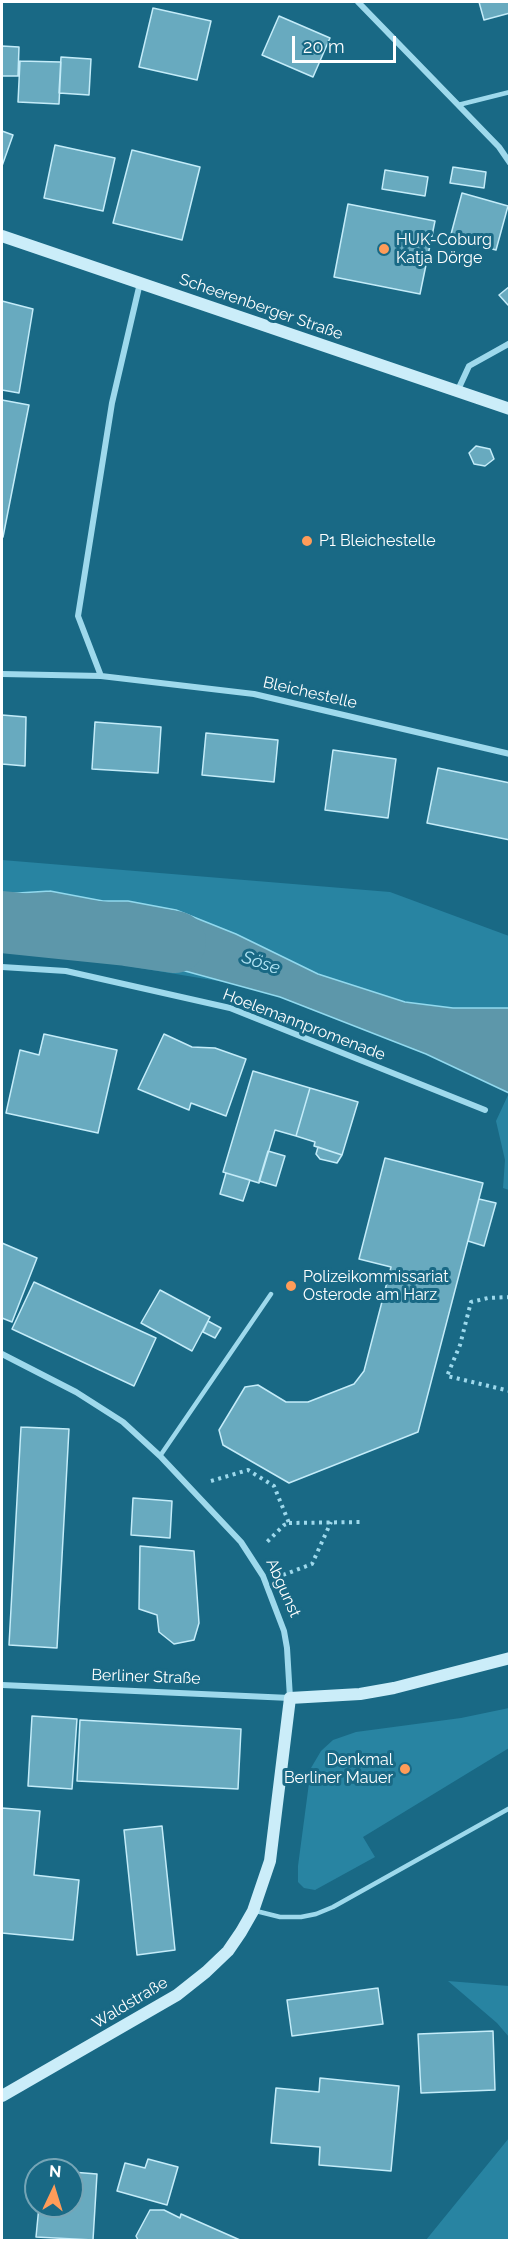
<!DOCTYPE html>
<html>
<head>
<meta charset="utf-8">
<style>
  body { margin:0 }
  #map { position:relative; width:511px; height:2242px; overflow:hidden; background:#196985; font-family:Raleway,sans-serif }
  canvas { display:block }
  .frame { position:absolute; inset:0; border:3px solid #fff; pointer-events:none }
  .north { position:absolute; left:24px; top:2158px; width:60px; height:60px; box-sizing:border-box; background:#196985; border:2px solid #75a5b6; border-radius:50%; rotate:4deg; font-size:16px; font-weight:700; line-height:24px; text-align:center; color:#fff }
  .north::after { content:''; display:block; margin:auto; width:21px; height:27px; background:#ff9c59; clip-path:polygon(50% 0,100% 100%,50% 72%,0 100%) }
  .scale { position:absolute; left:292px; top:36px; width:104px; height:27px; box-sizing:border-box; border:3px solid #fff; border-top:0; padding-left:8px; font-size:18px; line-height:21px; white-space:nowrap; color:#fff; -webkit-text-stroke:4px #196985; paint-order:stroke }
</style>
</head>
<body>
<div id="map">
<canvas width="511" height="2242"></canvas>
<div class="frame"></div>
<div class="north">N</div>
<div class="scale">20 m</div>
</div>
<script>
const ctx = document.querySelector('canvas').getContext('2d');
ctx.lineJoin = 'round';
function fillPath(path, color) { ctx.fillStyle = color; ctx.fill(path, 'evenodd'); }
const toPath = rows => new Path2D(rows.map(r => 'M' + r).join(''));
function stroke(path, color, width, dash) { ctx.strokeStyle = color; ctx.lineWidth = width; ctx.lineCap = dash ? 'butt' : 'round'; ctx.setLineDash(dash || []); ctx.stroke(path); }
function write(font, color, halo, rows, align = 'center') {
  ctx.font = font + ' Raleway,sans-serif'; ctx.lineWidth = 6; ctx.setLineDash([]); ctx.textBaseline = 'middle'; ctx.strokeStyle = halo; ctx.fillStyle = color; for (const [text, x, y, turn = 0] of rows) {
    ctx.save(); ctx.translate(x, y); ctx.rotate((+turn || 0) * Math.PI / 180); ctx.textAlign = isNaN(turn) ? turn : align; if (halo) ctx.strokeText(text, 0, 0); ctx.fillText(text, 0, 0); ctx.restore();
  }
}
fillPath(toPath([
  [2,860,390,892,509,936,509,1008,453,1008,405,1002,318,974,236,934,176,910,128,901,103,901,50,891,2,894],
  [2,922,91,930,107,940,123,954,230,983,61,955,2,949],
  [509,1093,510,1093,509,1190,503,1188,505,1160,496,1121],
  [509,1708,509,1748,363,1837,375,1857,315,1890,304,1888,298,1882,298,1866,311,1768,321,1751,333,1740,356,1732,461,1718],
  [448,1981,509,1986,509,2037,497,2023],
  [509,2138,509,2240,426,2240]
]), '#2884a2');
const water = toPath([
  [50,891,103,901,128,901,176,910,236,934,318,974,405,1002,453,1008,509,1008,509,1093,426,1054,280,997,123,954,107,940,91,930,2,922,2,894,50,891]
]);
fillPath(water, '#5d97aa');
stroke(water, '#91d9ee', 1.5);
stroke(toPath([
  [2,922,127,935,175,942]
]), '#5d97aa', 62);
const building = toPath([
  [479,2,510,2,510,13,484,20,479,2],
  [153,8,211,21,197,80,139,67,153,8],
  [279,16,330,38,313,77,262,55,279,16],
  [2,46,19,47,18,76,2,76,2,46],
  [61,57,91,59,89,95,59,93,61,57],
  [20,61,61,62,59,104,18,102,20,61],
  [2,131,13,135,2,166,2,131],
  [55,145,115,158,103,211,44,198,55,145],
  [132,150,200,167,182,240,113,223,132,150],
  [453,167,486,172,484,188,450,183,453,167],
  [385,170,428,177,425,196,382,189,385,170],
  [462,193,508,206,496,250,450,238,462,193],
  [348,204,435,221,420,294,334,277,348,204],
  [510,286,510,303,508,305,499,295,510,286],
  [2,301,33,309,19,393,2,390,2,301],
  [2,400,29,405,3,537,2,537,2,400],
  [476,446,490,449,494,459,485,466,474,464,469,453,476,446],
  [2,715,26,717,25,766,2,764,2,715],
  [95,722,161,727,158,773,92,769,95,722],
  [206,733,278,740,274,782,202,775,206,733],
  [333,750,396,759,388,818,325,810,333,750],
  [438,768,510,783,510,840,427,823,438,768],
  [44,1034,117,1050,98,1133,6,1113,20,1050,39,1055,44,1034],
  [164,1034,192,1047,215,1048,246,1059,226,1116,191,1103,189,1110,138,1089,164,1034],
  [253,1071,310,1088,296,1136,275,1130,259,1183,223,1172,253,1071],
  [310,1088,358,1102,342,1155,314,1146,315,1142,296,1136,310,1088],
  [318,1147,342,1155,337,1163,320,1159,316,1154,318,1147],
  [268,1151,285,1156,276,1186,259,1181,268,1151],
  [385,1158,483,1183,418,1432,289,1483,223,1445,219,1430,245,1387,258,1385,286,1402,308,1402,354,1384,364,1371,391,1267,359,1259,385,1158],
  [226,1173,250,1180,243,1201,220,1194,226,1173],
  [479,1199,496,1203,484,1246,468,1241,479,1199],
  [2,1243,37,1258,12,1322,2,1318,2,1243],
  [34,1282,156,1338,134,1386,12,1329,34,1282],
  [160,1290,210,1317,192,1351,141,1323,160,1290],
  [208,1321,221,1328,215,1338,203,1332,208,1321],
  [21,1427,69,1429,57,1648,9,1645,21,1427],
  [133,1498,172,1501,170,1538,131,1535,133,1498],
  [140,1546,194,1551,199,1623,194,1640,174,1644,159,1632,157,1615,139,1609,140,1546],
  [32,1716,77,1719,72,1789,28,1786,32,1716],
  [80,1720,241,1729,238,1789,77,1781,80,1720],
  [2,1808,40,1811,34,1875,79,1880,73,1940,2,1933,2,1808],
  [162,1826,175,1950,137,1955,124,1830,162,1826],
  [378,1988,383,2024,292,2036,287,2000,378,1988],
  [493,2031,495,2090,421,2093,418,2034,493,2031],
  [320,2078,399,2086,391,2171,319,2165,320,2147,271,2143,276,2088,319,2092,320,2078],
  [148,2159,178,2167,167,2205,117,2191,125,2163,145,2168,148,2159],
  [72,2172,97,2174,93,2240,36,2237,39,2206,72,2206,72,2172],
  [150,2210,164,2210,180,2218,181,2214,240,2240,138,2240,136,2236,150,2210]
]);
fillPath(building, '#68aabf');
stroke(building, '#c4ecf9', 1.5);
stroke(toPath([
  [510,1297,488,1298,471,1302,460,1345,447,1376,510,1391],
  [211,1481,248,1470,274,1486,289,1523,284,1525,266,1543],
  [289,1523,362,1522],
  [283,1575,312,1564,331,1522]
]), '#9ed9ec', 4, [3, 4.5]);
stroke(toPath([
  [458,105,510,92],
  [160,1456,271,1294],
  [256,1911,280,1917,301,1917,316,1914,333,1907,510,1808]
]), '#9ed9ec', 4.5);
stroke(toPath([
  [358,2,499,147,510,163],
  [457,392,469,366,510,343],
  [2,674,101,676,254,694,510,754],
  [101,676,78,616,112,403,140,283],
  [2,967,66,971,230,1008,485,1110],
  [2,1354,76,1392,123,1422,160,1456,241,1542,263,1576,284,1631,287,1648,290,1698,2,1685]
]), '#9ed9ec', 6);
stroke(toPath([
  [2,236,510,409],
  [2,2096,177,1995,206,1972,228,1951,241,1932,253,1911,270,1861,290,1698,360,1694,394,1688,510,1658]
]), '#cbedf9', 12);
for (const [x, y, r, color] of [
  [384,249,6,"#ff9c59"],
  [307,541,6,"#ff9c59"],
  [291,1286,6,"#ff9c59"],
  [405,1769,6,"#ff9c59"]
]) { const dot = new Path2D(); dot.arc(x, y, r, 0, 2 * Math.PI); ctx.fillStyle = color; ctx.fill(dot); stroke(dot, '#196985', 2); }
write('16px', '#fff', '#196985', [
  ["HUK-Coburg",396,240],
  ["Katja Dörge",396,258],
  ["P1 Bleichestelle",319,541],
  ["Polizeikommissariat",303,1277],
  ["Osterode am Harz",303,1295],
  ["Denkmal",393,1760,"right"],
  ["Berliner Mauer",393,1778,"right"]
], 'left');
write('16px', '#fff', '#196985', [
  ["Scheerenberger Straße",261,307,19],
  ["Bleichestelle",310,693,13],
  ["Hoelemannpromenade",304,1025,21],
  ["Abgunst",283,1588,66],
  ["Berliner Straße",146,1677,2],
  ["Waldstraße",130,2003,-31]
]);
write('italic 18px', '#b2e5f5', '#196985', [
  ["Söse",261,963,19]
]);
</script>
</body>
</html>
